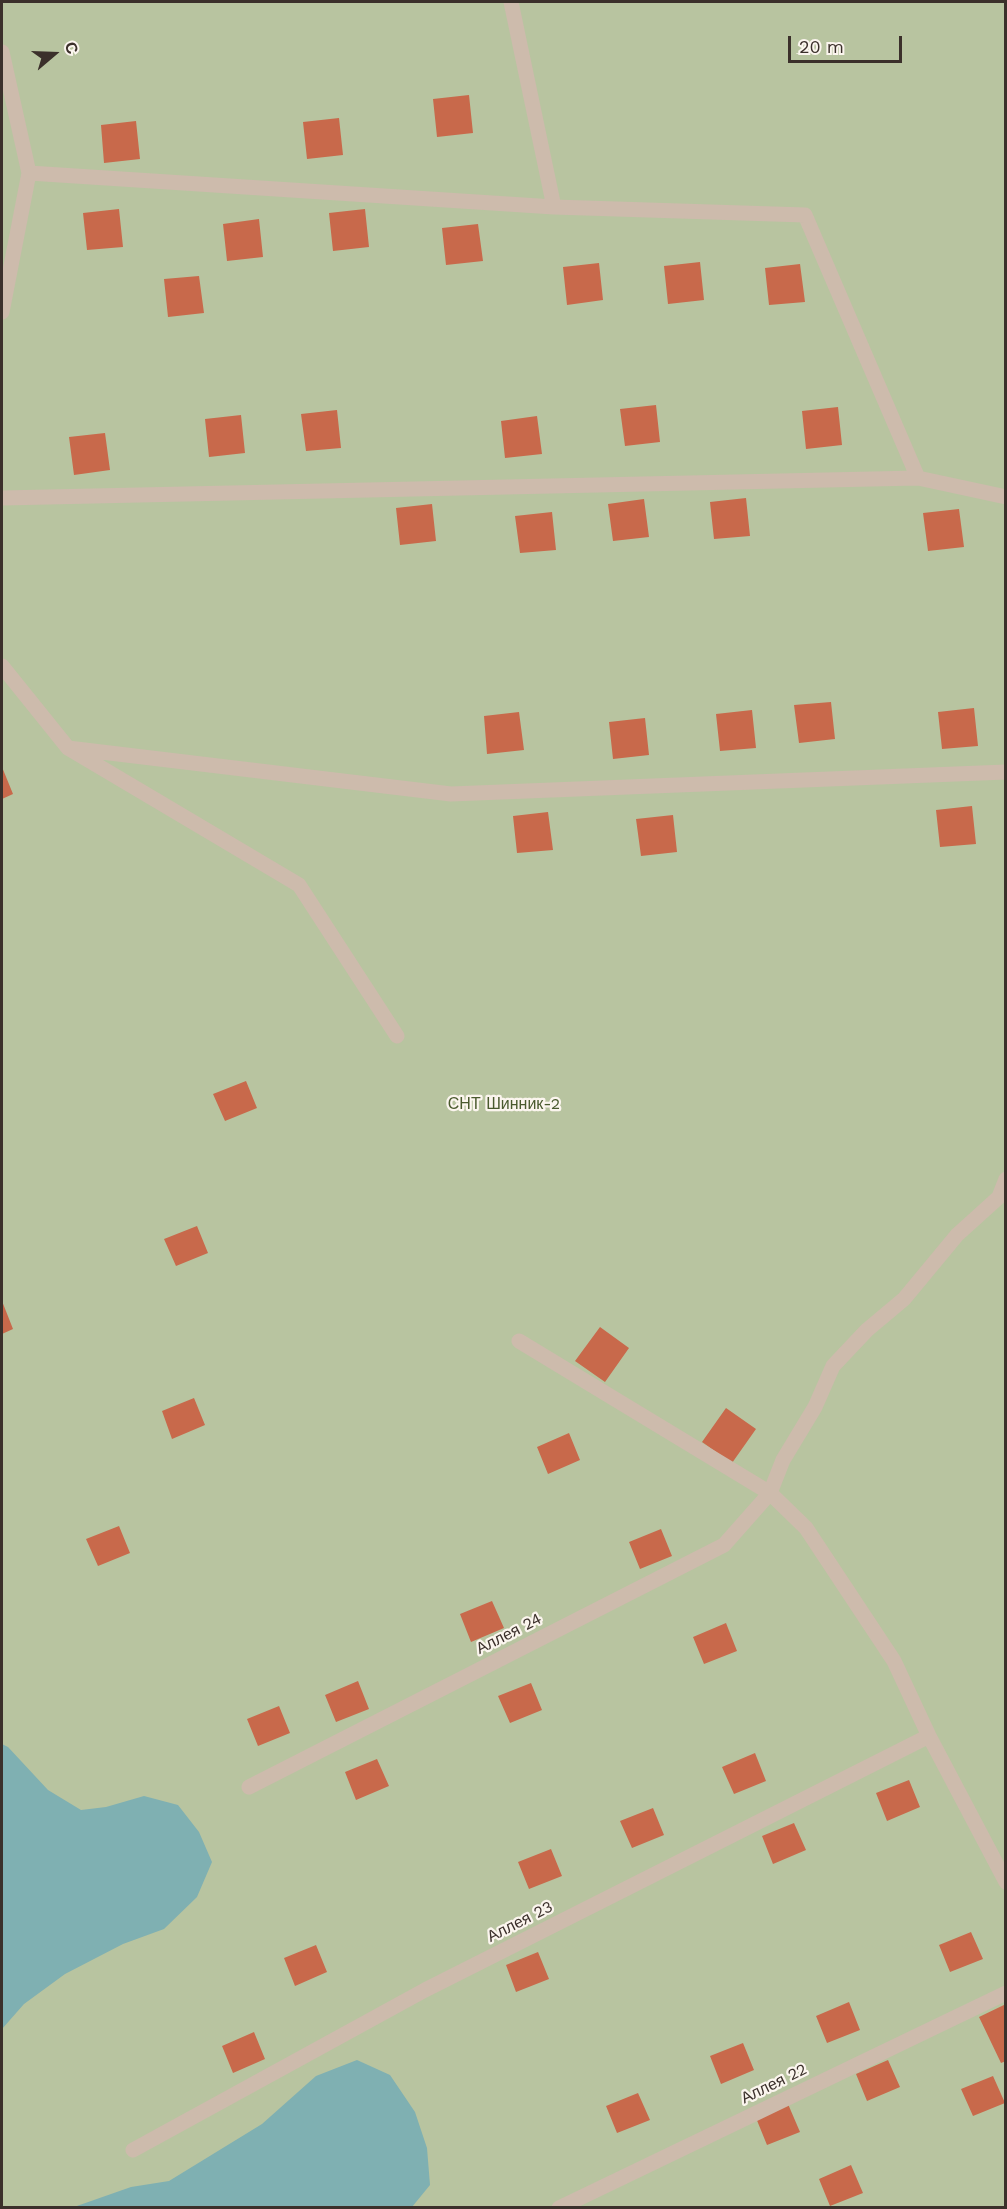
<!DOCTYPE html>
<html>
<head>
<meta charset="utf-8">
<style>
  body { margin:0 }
  #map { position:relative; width:1007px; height:2209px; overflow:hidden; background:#f4ebe1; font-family:"Work Sans",sans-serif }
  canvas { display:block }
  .frame { position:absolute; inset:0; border:3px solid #3b302b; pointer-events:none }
  .north { position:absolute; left:24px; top:24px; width:60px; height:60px; -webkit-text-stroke:4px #fbf5ee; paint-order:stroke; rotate:71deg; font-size:16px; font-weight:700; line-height:24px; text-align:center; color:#3b302b }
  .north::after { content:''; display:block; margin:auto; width:21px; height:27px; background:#3b302b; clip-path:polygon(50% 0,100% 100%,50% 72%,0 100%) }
  .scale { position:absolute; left:788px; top:36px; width:114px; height:27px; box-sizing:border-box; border:3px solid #3b302b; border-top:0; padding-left:8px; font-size:18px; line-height:21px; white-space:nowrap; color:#3b302b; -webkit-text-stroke:4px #fbf5ee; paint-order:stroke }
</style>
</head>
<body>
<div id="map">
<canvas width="1007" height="2209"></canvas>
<div class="frame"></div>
<div class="north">С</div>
<div class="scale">20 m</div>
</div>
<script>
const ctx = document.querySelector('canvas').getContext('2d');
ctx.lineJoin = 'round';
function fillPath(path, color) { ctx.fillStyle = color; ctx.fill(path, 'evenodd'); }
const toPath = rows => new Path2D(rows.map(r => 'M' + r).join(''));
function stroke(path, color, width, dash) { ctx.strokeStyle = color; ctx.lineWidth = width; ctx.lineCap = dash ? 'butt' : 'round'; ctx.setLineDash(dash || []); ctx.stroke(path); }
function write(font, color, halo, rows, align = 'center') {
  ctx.font = font + ' "Work Sans",sans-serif'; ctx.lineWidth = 4.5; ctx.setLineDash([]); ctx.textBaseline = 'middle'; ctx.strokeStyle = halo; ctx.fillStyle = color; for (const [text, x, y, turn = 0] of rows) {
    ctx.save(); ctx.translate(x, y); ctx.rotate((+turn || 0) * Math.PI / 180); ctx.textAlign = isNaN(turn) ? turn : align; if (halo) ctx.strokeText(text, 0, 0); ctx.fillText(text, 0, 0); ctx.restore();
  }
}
fillPath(toPath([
  [2,2,1005,2,1005,2207,2,2208]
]), '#b8c4a0');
fillPath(toPath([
  [2,1744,8,1747,48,1790,81,1810,106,1807,144,1796,178,1805,199,1832,212,1862,197,1897,164,1929,123,1944,65,1974,24,2004,2,2029],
  [357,2060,390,2075,415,2112,427,2148,430,2185,412,2207,74,2207,131,2187,169,2181,262,2124,316,2076]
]), '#7fb0b2');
fillPath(toPath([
  [469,95,473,133,437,137,433,99],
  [339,118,343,155,307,159,303,122],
  [136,121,140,159,104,163,101,125],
  [119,209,123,247,87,250,83,213],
  [365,209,369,247,333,251,329,213],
  [259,219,263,257,227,261,223,224],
  [478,224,483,261,446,265,442,228],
  [700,262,704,300,668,304,664,266],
  [599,263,603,300,567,305,563,267],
  [800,264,805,302,769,305,765,268],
  [199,276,204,313,168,317,164,279],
  [656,405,660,442,625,446,620,409],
  [838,407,842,445,806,449,802,411],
  [337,410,341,448,306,451,301,414],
  [241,415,245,453,209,457,205,419],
  [537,416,542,454,505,458,501,421],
  [105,433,110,470,74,475,69,437],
  [746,498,750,536,714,539,710,502],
  [644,499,649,537,613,541,608,504],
  [432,504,436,541,400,545,396,508],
  [959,509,964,547,928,551,923,513],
  [552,512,556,550,520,553,515,516],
  [831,702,835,739,799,743,794,705],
  [974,708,978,746,942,749,938,712],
  [752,710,756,748,720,751,716,714],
  [519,712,524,750,487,754,484,716],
  [645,718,649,755,613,759,609,722],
  [2,767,13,794,2,799],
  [972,806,976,844,940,847,936,810],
  [548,812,553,850,517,853,513,816],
  [673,815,677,852,641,856,636,819],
  [246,1081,257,1108,225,1121,213,1094],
  [197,1226,208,1253,176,1266,164,1239],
  [2,1301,13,1329,2,1334],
  [600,1327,629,1348,605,1382,575,1361],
  [194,1398,205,1425,172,1439,162,1411],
  [726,1408,756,1429,732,1463,702,1442],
  [569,1433,580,1460,548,1474,537,1447],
  [119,1526,130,1553,98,1566,86,1539],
  [661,1529,672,1556,640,1569,629,1542],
  [492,1601,504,1628,471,1642,460,1614],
  [726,1623,737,1651,704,1664,693,1637],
  [358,1681,369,1709,336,1722,325,1695],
  [531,1683,542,1710,510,1723,498,1696],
  [279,1706,290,1733,258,1746,247,1719],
  [755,1753,766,1781,734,1794,722,1767],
  [377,1759,389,1786,356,1800,345,1772],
  [909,1780,920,1807,887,1821,876,1793],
  [653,1808,664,1835,632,1848,620,1821],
  [794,1823,806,1850,773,1864,762,1836],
  [551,1849,562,1876,529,1889,518,1862],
  [971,1932,983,1959,950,1972,939,1945],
  [316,1945,327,1972,295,1986,284,1958],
  [538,1952,549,1979,516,1992,506,1965],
  [849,2002,860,2030,827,2043,816,2016],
  [1006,2004,1006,2061,1001,2063,979,2017],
  [254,2032,265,2059,233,2073,222,2046],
  [743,2043,754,2070,721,2084,710,2056],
  [888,2060,900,2087,867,2101,856,2074],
  [993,2076,1005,2103,973,2116,961,2089],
  [638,2093,650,2120,617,2133,606,2106],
  [788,2104,800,2132,767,2145,756,2118],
  [851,2165,863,2193,830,2206,819,2179]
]), '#c8694b');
stroke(toPath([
  [511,2,554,207],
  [2,52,29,173,2,312],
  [29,173,554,207,805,215,918,478],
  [2,498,918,478,1006,497],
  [2,666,68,748,299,885,397,1036],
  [68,748,451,794,1006,772],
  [519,1341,770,1493,806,1528,894,1661,929,1736,1006,1882],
  [249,1787,724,1545,770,1493,783,1460,815,1407,833,1366,867,1330,904,1299,957,1235,999,1197,1006,1179],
  [133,2150,425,1990,929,1736],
  [559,2208,1006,1993]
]), '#cdbbac', 15);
write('16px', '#4a5a2e', '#fbf5ee', [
  ["СНТ Шинник-2",504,1104]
]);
write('16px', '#3b302b', '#fbf5ee', [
  ["Аллея 24",509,1634,-27],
  ["Аллея 23",520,1922,-27],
  ["Аллея 22",774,2084,-26]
]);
</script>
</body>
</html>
